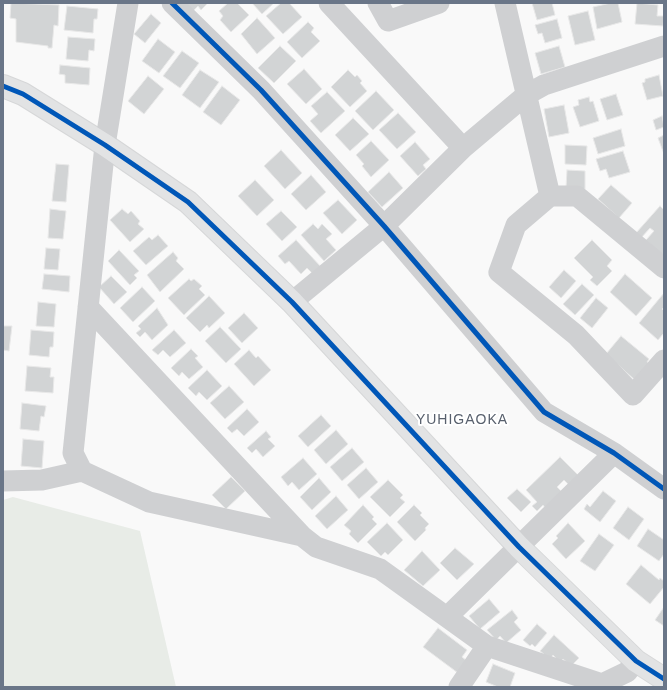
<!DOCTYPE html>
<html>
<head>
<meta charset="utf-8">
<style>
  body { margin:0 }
  #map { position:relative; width:667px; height:690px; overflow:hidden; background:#f9f9f9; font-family:Helvetica,sans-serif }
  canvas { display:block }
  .frame { position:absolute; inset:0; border:4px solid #6a7688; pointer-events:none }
</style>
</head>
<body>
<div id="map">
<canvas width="667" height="690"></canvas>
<div class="frame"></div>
</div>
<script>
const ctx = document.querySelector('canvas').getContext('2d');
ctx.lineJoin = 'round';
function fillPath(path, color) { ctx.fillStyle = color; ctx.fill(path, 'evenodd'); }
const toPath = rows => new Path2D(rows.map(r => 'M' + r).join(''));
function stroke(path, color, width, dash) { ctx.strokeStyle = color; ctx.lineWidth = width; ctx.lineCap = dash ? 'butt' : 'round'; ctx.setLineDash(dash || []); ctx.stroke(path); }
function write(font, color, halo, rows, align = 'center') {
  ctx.font = font + ' Helvetica,sans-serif'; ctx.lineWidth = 4; ctx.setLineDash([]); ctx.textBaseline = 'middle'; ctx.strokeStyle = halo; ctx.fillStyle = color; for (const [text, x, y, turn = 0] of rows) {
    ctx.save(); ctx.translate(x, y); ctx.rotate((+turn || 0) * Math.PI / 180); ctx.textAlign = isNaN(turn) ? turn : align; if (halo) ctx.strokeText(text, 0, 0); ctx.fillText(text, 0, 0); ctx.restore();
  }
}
fillPath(toPath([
  [13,497,140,531,176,687,3,687,3,500]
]), '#e8ece7');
const building = toPath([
  [11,3,59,5,58,26,54,25,52,48,48,48,48,46,16,42,16,19,10,18,11,3],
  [179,3,208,3,201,10,198,6,190,14,179,3],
  [228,3,237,3,249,15,231,32,220,20,223,16,219,11,228,3],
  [252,3,274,3,262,14,252,3],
  [281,3,289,3,302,17,283,34,266,16,281,3],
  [532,3,552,3,555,15,537,20,532,3],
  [611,3,618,3,622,22,597,29,593,7,611,3],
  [637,3,658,5,657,16,664,16,663,26,635,24,637,3],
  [67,6,98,9,97,19,94,19,93,33,64,30,67,6],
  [588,11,595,40,575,45,568,16,588,11],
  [151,14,161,23,145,43,134,34,151,14],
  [257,18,275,38,257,54,241,34,257,18],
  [557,19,562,38,545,43,542,33,538,34,535,25,557,19],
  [308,22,314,28,311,32,320,41,302,58,287,42,308,22],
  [68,37,95,39,94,51,89,50,88,61,66,59,68,37],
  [158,39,175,52,159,73,142,61,158,39],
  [280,46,296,61,274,83,258,68,280,46],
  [559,46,565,67,541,74,535,53,559,46],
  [182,51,199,63,180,88,163,76,182,51],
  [60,65,90,68,89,85,65,83,65,75,59,74,60,65],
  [304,69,322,89,306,104,287,84,304,69],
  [200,70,219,82,200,108,182,95,200,70],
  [348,70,355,77,357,75,362,81,360,83,367,91,350,107,331,87,348,70],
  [659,75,663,96,647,100,642,83,645,82,645,79,659,75],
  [148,76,164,89,144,114,128,101,148,76],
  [222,86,240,100,221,125,203,112,222,86],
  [376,91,394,110,373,130,355,111,376,91],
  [327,92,345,111,321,133,310,121,318,114,311,106,327,92],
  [616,94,623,115,607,120,600,99,616,94],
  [589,97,590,102,593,101,599,121,580,127,573,107,579,105,578,100,589,97],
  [564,105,569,133,549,137,544,109,564,105],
  [398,113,416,132,397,149,379,130,398,113],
  [662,116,664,127,656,130,653,120,662,116],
  [353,118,369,134,350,151,335,135,353,118],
  [621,129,625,146,598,154,593,138,621,129],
  [664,135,664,154,658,138,664,135],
  [371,141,389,160,371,177,362,166,364,164,356,155,371,141],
  [415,142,430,159,423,165,426,169,418,176,400,156,415,142],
  [565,145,587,146,586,165,565,164,565,145],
  [281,150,302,173,285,189,264,166,281,150],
  [623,151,630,172,609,178,606,169,600,171,596,159,623,151],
  [56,164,69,165,66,202,52,201,56,164],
  [567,170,585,171,585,189,566,188,567,170],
  [389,172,403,188,382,207,368,192,389,172],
  [311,175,326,192,306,210,291,194,311,175],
  [255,180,274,200,257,216,238,196,255,180],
  [611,185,632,203,619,218,598,199,611,185],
  [338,200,357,220,342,234,323,213,338,200],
  [660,206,664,210,664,252,662,255,646,240,654,231,650,228,641,238,636,233,660,206],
  [50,209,66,211,63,239,48,238,50,209],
  [122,209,128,214,131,211,140,221,138,224,144,229,130,242,110,220,122,209],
  [281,211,297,227,282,241,266,224,281,211],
  [313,224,318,229,322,224,332,234,326,239,336,250,324,261,301,235,313,224],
  [158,235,168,246,146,265,133,251,149,237,152,240,158,235],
  [296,240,322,268,314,275,307,268,301,274,289,261,285,264,278,256,296,240],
  [592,240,612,260,607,266,612,271,597,286,590,280,593,277,574,258,592,240],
  [46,248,60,249,58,270,44,269,46,248],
  [119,250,139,271,134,275,137,278,130,285,108,261,119,250],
  [173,252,178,258,176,261,184,269,160,292,147,275,173,252],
  [564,270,576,281,561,298,549,287,564,270],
  [44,274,70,276,69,292,42,289,44,274],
  [625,274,652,298,636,316,610,292,625,274],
  [111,276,127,292,114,304,99,287,111,276],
  [189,279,191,281,194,279,202,286,199,289,205,295,184,315,168,298,189,279],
  [582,284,594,295,575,315,563,304,582,284],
  [142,287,155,301,133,322,120,308,142,287],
  [664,293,664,307,662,309,664,311,664,335,663,334,658,340,639,323,664,293],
  [209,296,225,313,209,328,207,325,200,332,186,318,209,296],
  [596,298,608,308,592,328,580,318,596,298],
  [38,302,56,304,54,327,36,326,38,302],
  [157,308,168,325,152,340,145,332,140,337,136,333,141,329,138,326,157,308],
  [244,313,258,328,242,343,228,328,244,313],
  [3,326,12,326,9,351,3,350,3,326],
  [220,327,241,349,226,363,205,341,220,327],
  [31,330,54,332,53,347,50,347,49,357,29,355,31,330],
  [174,330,186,343,170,357,163,350,158,355,152,350,174,330],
  [621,336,649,359,647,362,650,365,636,381,606,354,621,336],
  [191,349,198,356,195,358,203,367,189,379,182,372,179,376,171,368,191,349],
  [249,350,256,358,258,356,271,370,254,386,234,364,249,350],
  [27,366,51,368,50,377,54,377,53,393,25,391,27,366],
  [207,370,222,386,207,400,199,392,196,396,188,388,207,370],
  [229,386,244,402,225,419,210,403,229,386],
  [22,403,46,406,44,417,41,416,39,431,20,429,22,403],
  [247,409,259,422,244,436,237,429,232,433,227,428,247,409],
  [321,415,331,426,308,447,298,436,321,415],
  [336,430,348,444,326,464,314,450,336,430],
  [266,431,271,437,268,439,275,446,263,457,256,449,252,453,247,448,266,431],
  [23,439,44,441,42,468,21,466,23,439],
  [352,448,364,462,342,481,330,467,352,448],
  [560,457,581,478,571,487,564,480,557,487,563,493,546,509,543,505,537,511,532,506,537,502,526,490,560,457],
  [303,458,317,474,299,490,292,482,288,486,281,477,303,458],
  [366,468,378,482,359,499,347,485,366,468],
  [231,477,245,491,226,509,212,495,231,477],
  [319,478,331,492,312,510,300,497,319,478],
  [388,480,403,495,400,498,405,502,390,517,370,497,388,480],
  [517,489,531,502,521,512,507,498,517,489],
  [603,491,616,501,600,522,584,509,587,504,590,507,603,491],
  [336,496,348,510,327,529,315,516,336,496],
  [363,505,374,517,372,519,377,524,358,543,349,534,351,531,344,525,363,505],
  [414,505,422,513,420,515,429,524,425,528,426,530,415,541,397,522,414,505],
  [628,507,644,519,629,540,613,528,628,507],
  [387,523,403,540,388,555,385,552,381,556,367,542,387,523],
  [568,523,585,541,566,559,552,544,558,538,556,536,568,523],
  [648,529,664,540,664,554,659,561,637,546,648,529],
  [599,534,614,545,595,571,580,561,599,534],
  [455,548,474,564,457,580,440,563,455,548],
  [422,551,440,570,423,586,404,570,422,551],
  [641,565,659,580,660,578,664,581,664,587,650,604,626,584,641,565],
  [489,599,500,612,480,629,469,616,489,599],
  [664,607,664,626,655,620,664,607],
  [512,610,518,618,514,622,521,630,506,643,500,636,496,640,487,630,512,610],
  [537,624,547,633,535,647,532,644,530,646,523,640,537,624],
  [438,628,467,650,462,657,467,661,458,673,423,647,438,628],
  [554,635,579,658,571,666,563,659,560,662,553,655,550,659,540,651,554,635],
  [493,664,515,673,510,687,498,687,486,682,493,664]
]);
fillPath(building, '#d2d4d5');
stroke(building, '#e8e8e8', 1);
const secondary = toPath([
  [3,86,23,94,105,145,188,202,292,302,519,547,636,661,664,679]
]);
stroke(secondary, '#d6d7d8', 24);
stroke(toPath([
  [172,3,261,90,384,226,544,412,614,453,664,489],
  [329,3,463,148],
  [378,3,388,21,439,3],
  [505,3,550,196],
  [664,268,577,196,550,196,516,225,499,272,576,335,633,395,664,360],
  [292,302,384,226,463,148,526,95,544,85,664,46],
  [88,307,302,536,316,547,380,569,487,646,602,684,627,672,636,661],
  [82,471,73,453,105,145,128,3],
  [3,481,42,480,82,471,149,502,302,536],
  [447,617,614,453],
  [459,687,487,646]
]), '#cfd0d2', 21);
stroke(secondary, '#e2e3e4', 22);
stroke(toPath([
  [172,3,261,90,384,226,544,412,614,453,664,489],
  [3,86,23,94,105,145,188,202,292,302,519,547,636,661,664,679]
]), '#0057b8', 5);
ctx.letterSpacing = '1px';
write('14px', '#58606d', '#fff', [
  ["YUHIGAOKA",462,420]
]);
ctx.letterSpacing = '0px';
</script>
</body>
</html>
